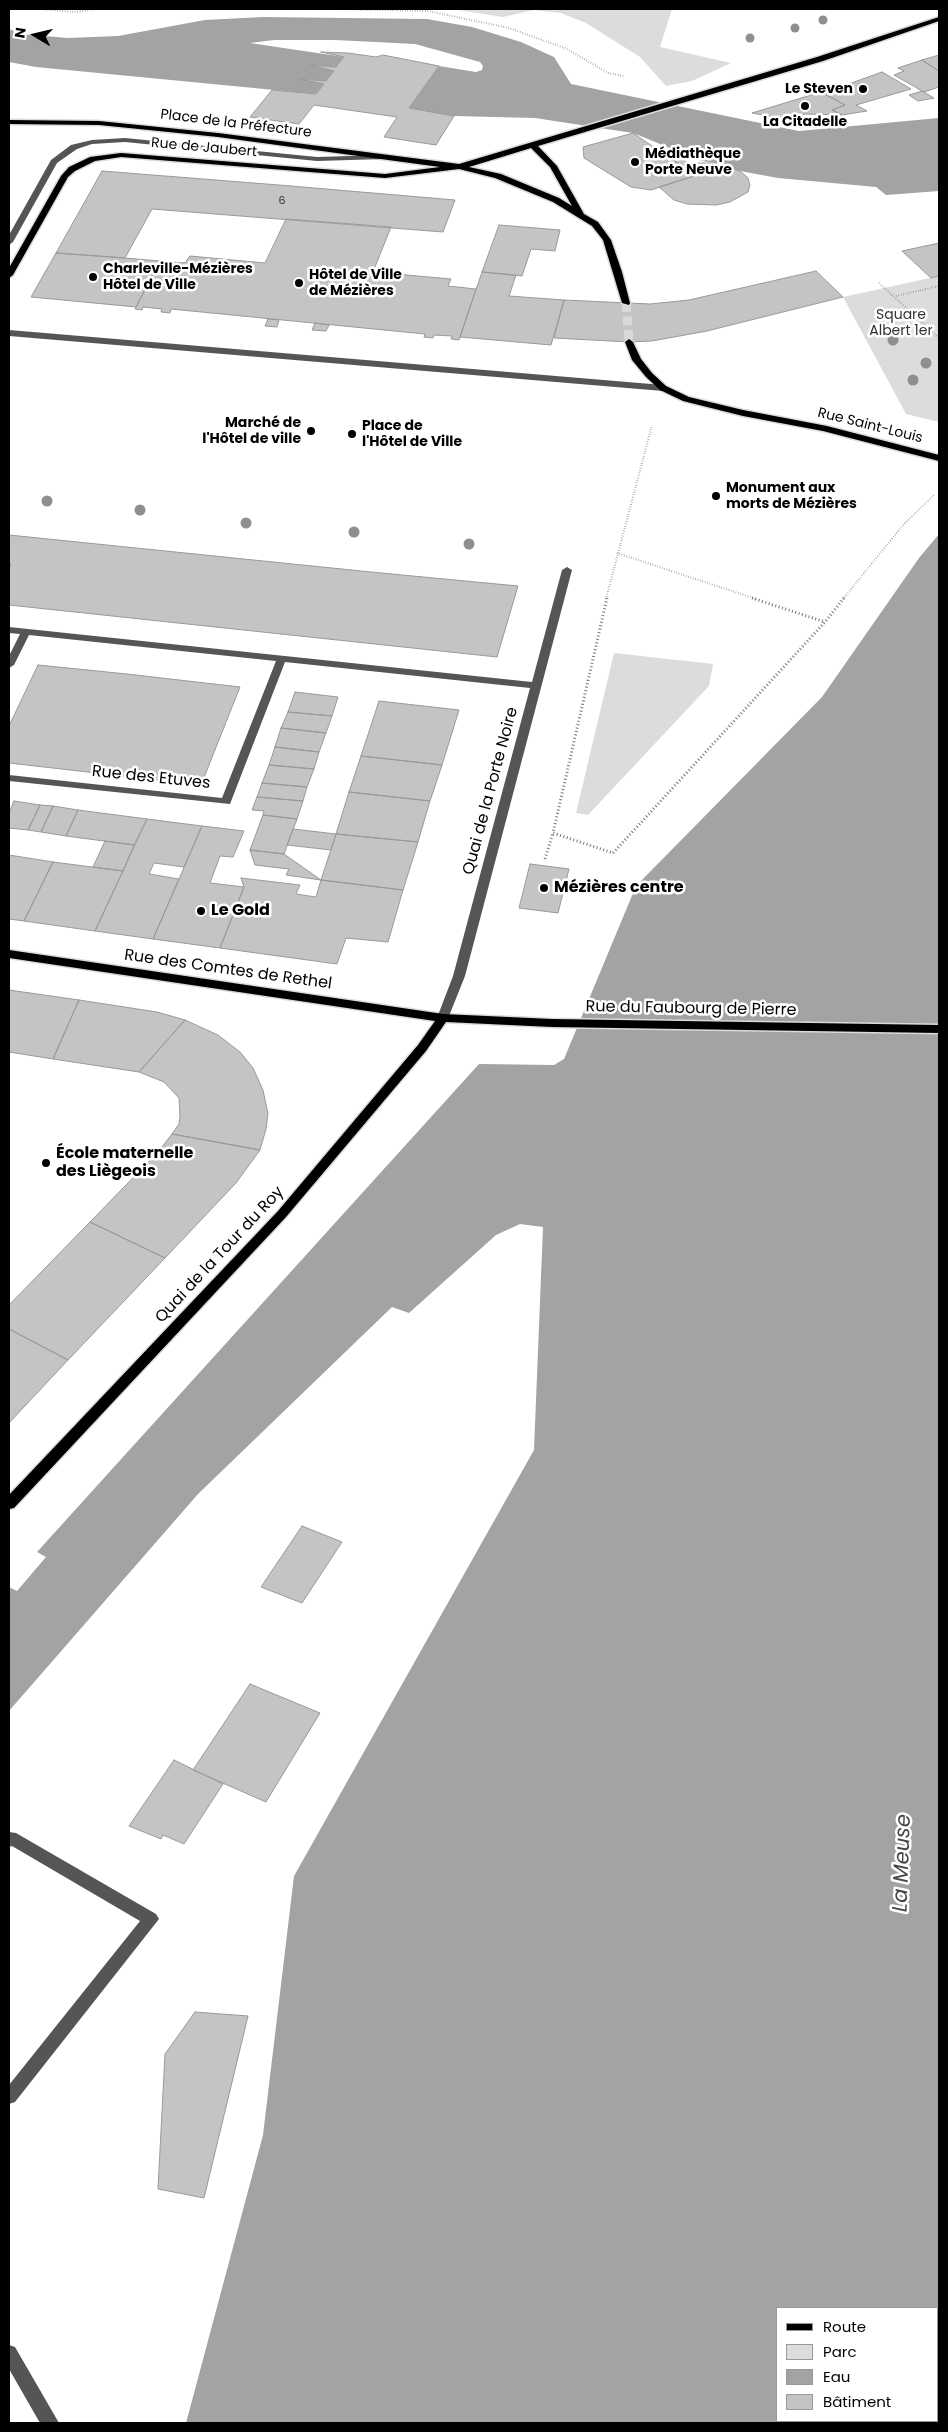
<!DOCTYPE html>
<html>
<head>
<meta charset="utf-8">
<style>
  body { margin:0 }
  #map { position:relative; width:948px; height:2432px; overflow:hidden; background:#fff; font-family:Poppins,sans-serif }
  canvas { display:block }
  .frame { position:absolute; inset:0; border:10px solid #000; pointer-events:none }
  .legend { position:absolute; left:776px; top:2307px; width:162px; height:115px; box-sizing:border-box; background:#fff; border:1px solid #999; margin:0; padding:6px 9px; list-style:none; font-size:15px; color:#000 }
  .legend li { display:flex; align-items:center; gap:10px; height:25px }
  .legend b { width:25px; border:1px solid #999 }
  .north { position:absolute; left:10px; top:10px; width:50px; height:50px; -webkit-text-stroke:4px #fff; paint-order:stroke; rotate:279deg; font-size:14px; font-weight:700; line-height:20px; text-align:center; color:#000 }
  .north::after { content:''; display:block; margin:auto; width:18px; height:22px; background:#000; clip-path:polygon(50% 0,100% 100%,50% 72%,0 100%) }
</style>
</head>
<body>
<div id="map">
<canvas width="948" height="2432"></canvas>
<div class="frame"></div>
<ul class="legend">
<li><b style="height:6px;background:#000"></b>Route</li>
<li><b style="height:14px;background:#dcdcdc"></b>Parc</li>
<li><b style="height:14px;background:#a3a3a3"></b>Eau</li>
<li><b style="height:14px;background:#c4c4c4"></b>Bâtiment</li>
</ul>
<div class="north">N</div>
</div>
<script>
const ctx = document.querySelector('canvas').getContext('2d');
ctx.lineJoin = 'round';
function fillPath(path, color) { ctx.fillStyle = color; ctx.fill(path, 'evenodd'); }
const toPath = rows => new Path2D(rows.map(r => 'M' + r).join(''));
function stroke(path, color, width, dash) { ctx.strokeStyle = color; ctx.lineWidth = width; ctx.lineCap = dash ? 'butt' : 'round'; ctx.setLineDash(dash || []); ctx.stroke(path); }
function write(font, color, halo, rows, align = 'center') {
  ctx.font = font + ' Poppins,sans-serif'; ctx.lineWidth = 5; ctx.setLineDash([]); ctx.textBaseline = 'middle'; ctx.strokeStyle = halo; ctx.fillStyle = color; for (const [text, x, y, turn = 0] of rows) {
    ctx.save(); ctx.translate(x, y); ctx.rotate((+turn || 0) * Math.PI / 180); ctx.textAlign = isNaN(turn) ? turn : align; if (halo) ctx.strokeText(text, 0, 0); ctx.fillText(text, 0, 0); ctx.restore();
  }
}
fillPath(toPath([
  [452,9,672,9,660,47,731,63,692,81,666,86,640,57,586,23,561,13,534,10,503,17],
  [939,276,939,422,906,414,843,297],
  [614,653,713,664,709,686,588,815,576,813]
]), '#dcdcdc');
fillPath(toPath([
  [263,17,427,19,472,27,521,42,554,57,571,84,799,131,939,118,939,191,886,195,876,187,778,178,740,171,717,163,702,161,633,133,535,118,454,116,409,108,439,66,476,72,482,70,483,66,480,62,415,44,335,40,274,40,250,43,344,57,336,67,311,65,334,71,326,81,301,79,324,84,316,94,36,67,9,62,9,29,21,34,68,38,118,36,205,20],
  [939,534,939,2423,186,2423,263,2135,294,1876,534,1450,543,1227,520,1224,496,1235,409,1313,392,1307,198,1494,9,1711,9,1587,17,1591,46,1557,37,1552,479,1064,554,1065,564,1059,636,886,822,697,919,558],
  [777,2308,937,2308,937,2421,777,2421]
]), '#a3a3a3');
const building = toPath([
  [321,52,348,53,376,57,383,55,439,66,409,108,454,116,436,145,384,137,397,117,314,105,299,124,250,117,272,90,316,94,324,84,299,79,326,81,334,71,310,65,336,67,344,57,321,52],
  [939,55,939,71,922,60,939,55],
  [922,60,939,71,939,87,924,92,894,75,904,71,898,68,922,60],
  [882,72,911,89,856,105,867,111,842,115,832,110,845,105,821,92,832,90,882,72],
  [922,91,924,92,934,98,918,101,909,95,922,91],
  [821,92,845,105,832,110,842,115,805,114,788,120,752,113,821,92],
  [633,133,671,159,697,175,651,190,631,187,584,158,583,147,633,133],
  [679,157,688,163,717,163,740,171,748,178,750,185,748,192,730,202,716,205,687,204,674,200,659,187,697,175,671,159,679,157],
  [102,171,279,185,455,200,443,232,152,209,125,258,56,253,102,171],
  [286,219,391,227,373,272,451,279,448,286,476,289,459,340,451,339,452,336,434,335,433,338,424,337,425,334,171,309,170,313,161,312,162,309,143,307,142,310,135,309,160,261,185,263,190,256,265,263,286,219],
  [499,225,560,230,555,251,531,249,522,276,482,272,499,225],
  [939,243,939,276,931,278,902,251,939,243],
  [56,253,125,258,160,261,136,307,31,297,56,253],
  [816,271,843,297,707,331,652,341,629,342,554,338,564,300,650,304,689,300,816,271],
  [482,272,516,275,509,296,564,300,551,345,460,337,482,272],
  [268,319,279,320,277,327,265,326,268,319],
  [315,323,329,325,326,331,312,330,315,323],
  [9,535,371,572,518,586,497,657,9,605,9,569,11,564,9,564,9,535],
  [38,665,127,674,240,687,201,785,9,763,9,726,38,665],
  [295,692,338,697,332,716,288,712,295,692],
  [379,701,459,710,442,765,361,756,379,701],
  [288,712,332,716,326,733,281,728,288,712],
  [281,728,326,733,319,752,275,747,281,728],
  [275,747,319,752,314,769,269,765,275,747],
  [361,756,442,765,430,801,349,792,361,756],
  [269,765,314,769,307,787,262,783,269,765],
  [262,783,307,787,303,801,257,797,262,783],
  [349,792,430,801,418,842,336,834,349,792],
  [257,797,303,801,297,819,263,815,264,811,252,810,257,797],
  [14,801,40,805,28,830,9,828,9,813,14,801],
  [40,805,53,806,41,832,28,830,40,805],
  [53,806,78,810,66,836,41,832,53,806],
  [78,810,147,819,134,845,66,836,78,810],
  [263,815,297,819,284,854,250,850,263,815],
  [147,819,202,826,184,867,154,863,149,874,179,879,153,939,95,931,147,819],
  [202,826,244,831,233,857,220,856,210,883,244,887,220,948,153,939,202,826],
  [293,829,336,834,331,850,287,845,293,829],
  [336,834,418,842,403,890,321,880,336,834],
  [105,841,134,845,123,871,93,867,105,841],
  [250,850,284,854,321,880,286,875,289,869,255,865,250,850],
  [9,855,53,862,24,921,9,919,9,855],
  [53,862,123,871,95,931,24,921,53,862],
  [530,864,569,869,558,913,519,908,530,864],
  [241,878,300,885,296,894,316,897,321,880,403,890,388,942,346,938,337,964,220,948,244,887,241,878],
  [9,990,79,1000,53,1059,9,1052,9,990],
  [79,1000,157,1012,185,1020,139,1072,53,1059,79,1000],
  [185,1020,218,1035,240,1052,253,1068,263,1090,268,1114,266,1129,260,1150,172,1134,179,1124,180,1116,179,1098,164,1082,139,1072,185,1020],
  [172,1134,260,1150,236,1183,165,1258,90,1222,158,1152,172,1134],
  [90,1222,165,1258,68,1360,9,1329,9,1305,90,1222],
  [9,1329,68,1360,9,1423,9,1329],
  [302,1526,342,1542,302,1603,261,1587,302,1526],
  [250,1684,320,1713,266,1802,193,1770,250,1684],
  [174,1760,223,1784,184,1844,163,1835,161,1839,129,1826,174,1760],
  [195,2012,248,2016,204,2198,158,2189,165,2054,195,2012]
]);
fillPath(building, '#c4c4c4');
stroke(building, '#999', 1);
stroke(toPath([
  [626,303,629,342]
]), '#d9d9d9', 9, [9, 4.5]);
const major = toPath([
  [939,17,939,21,823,61,538,146,557,166,584,214,598,222,611,240,622,272,630,303,629,305,622,303,603,240,592,226,553,202,495,178,459,169,385,178,121,157,95,161,75,171,68,177,13,275,9,278,9,268,61,176,69,167,90,157,121,153,385,174,440,167,218,137,99,125,9,124,9,120,99,121,218,133,459,164,817,57,939,17],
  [531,148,550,167,572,206,559,198,501,174,469,167,531,148],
  [629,339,633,342,641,359,652,373,666,386,689,397,743,410,827,426,939,455,939,461,823,431,743,416,683,401,660,390,646,377,632,360,625,342,629,339],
  [9,950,443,1014,552,1019,939,1025,939,1033,552,1027,446,1022,426,1051,286,1217,14,1508,9,1509,9,1495,278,1211,418,1045,435,1021,9,958,9,950]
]);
stroke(major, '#dbdbdb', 3);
stroke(toPath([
  [40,9,76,12,96,9],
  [335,9,428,11,509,28,567,49,608,73,624,76],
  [879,283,939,338],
  [896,296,939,286],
  [617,553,756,599],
  [606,599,652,425],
  [843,599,904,524,934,495]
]), '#777', 2, [0.5, 2]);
stroke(toPath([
  [607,598,553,833,613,853,825,622,844,598],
  [752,598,825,622],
  [545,859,553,833]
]), '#777', 3, [1, 2.5]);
fillPath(toPath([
  [125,138,317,157,384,155,388,157,384,159,317,161,125,142,92,144,77,149,57,163,13,242,9,245,9,235,51,160,71,145,92,140,125,138],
  [9,330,663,385,668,388,663,391,9,336,9,330],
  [567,567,572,570,465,976,447,1021,439,1021,437,1018,453,976,530,688,285,662,230,804,9,781,9,775,222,798,276,661,29,635,14,665,9,668,9,656,20,634,9,633,9,627,532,682,562,570,567,567],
  [9,1832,16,1833,156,1914,159,1919,15,2102,9,2104,9,2085,140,1921,12,1846,9,1847,9,1832],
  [9,2345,15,2347,59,2423,40,2423,9,2369,9,2345]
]), '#555');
fillPath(major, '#000');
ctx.fillStyle = '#8f8f8f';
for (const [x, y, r] of [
  [823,20,4.5],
  [795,28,4.5],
  [750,38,4.5],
  [893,340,5.5],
  [926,363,5.5],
  [913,380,5.5],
  [47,501,5.5],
  [140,510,5.5],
  [246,523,5.5],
  [354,532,5.5],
  [469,544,5.5]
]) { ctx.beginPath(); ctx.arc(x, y, r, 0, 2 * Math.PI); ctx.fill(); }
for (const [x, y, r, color] of [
  [863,89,5,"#000"],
  [805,106,5,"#000"],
  [635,162,5,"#000"],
  [93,277,5,"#000"],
  [299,283,5,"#000"],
  [311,431,5,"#000"],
  [352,434,5,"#000"],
  [716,496,5,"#000"],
  [544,888,5,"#000"],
  [201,911,5,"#000"],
  [46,1163,5,"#000"]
]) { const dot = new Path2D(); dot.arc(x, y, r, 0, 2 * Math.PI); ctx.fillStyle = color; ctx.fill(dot); stroke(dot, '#fff', 2); }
write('11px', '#313131', null, [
  ["6",282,201]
]);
write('bold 14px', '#000', '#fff', [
  ["Le Steven",853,89,"right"],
  ["La Citadelle",805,122,"center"],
  ["Médiathèque",645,154],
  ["Porte Neuve",645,170],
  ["Charleville-Mézières",103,269],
  ["Hôtel de Ville",103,285],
  ["Hôtel de Ville",309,275],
  ["de Mézières",309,291],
  ["Marché de",301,423,"right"],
  ["l'Hôtel de ville",301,439,"right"],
  ["Place de",362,426],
  ["l'Hôtel de Ville",362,442],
  ["Monument aux",726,488],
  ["morts de Mézières",726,504]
], 'left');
write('14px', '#000', '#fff', [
  ["Place de la Préfecture",236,124,7],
  ["Rue de Jaubert",204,148,5],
  ["Rue Saint-Louis",870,426,14]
]);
write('14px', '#333', '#fff', [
  ["Square",901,315],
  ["Albert 1er",901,331]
]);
write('16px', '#000', '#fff', [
  ["Rue des Etuves",151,778,6],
  ["Quai de la Porte Noire",491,791,-75],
  ["Rue des Comtes de Rethel",228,970,8],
  ["Rue du Faubourg de Pierre",691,1009,1],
  ["Quai de la Tour du Roy",220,1255,-47]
]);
write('bold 16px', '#000', '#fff', [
  ["Mézières centre",554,888],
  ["Le Gold",211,911],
  ["École maternelle",56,1154],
  ["des Liègeois",56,1172]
], 'left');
write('italic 21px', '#444', '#fff', [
  ["La Meuse",903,1863,-88]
]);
</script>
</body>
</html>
